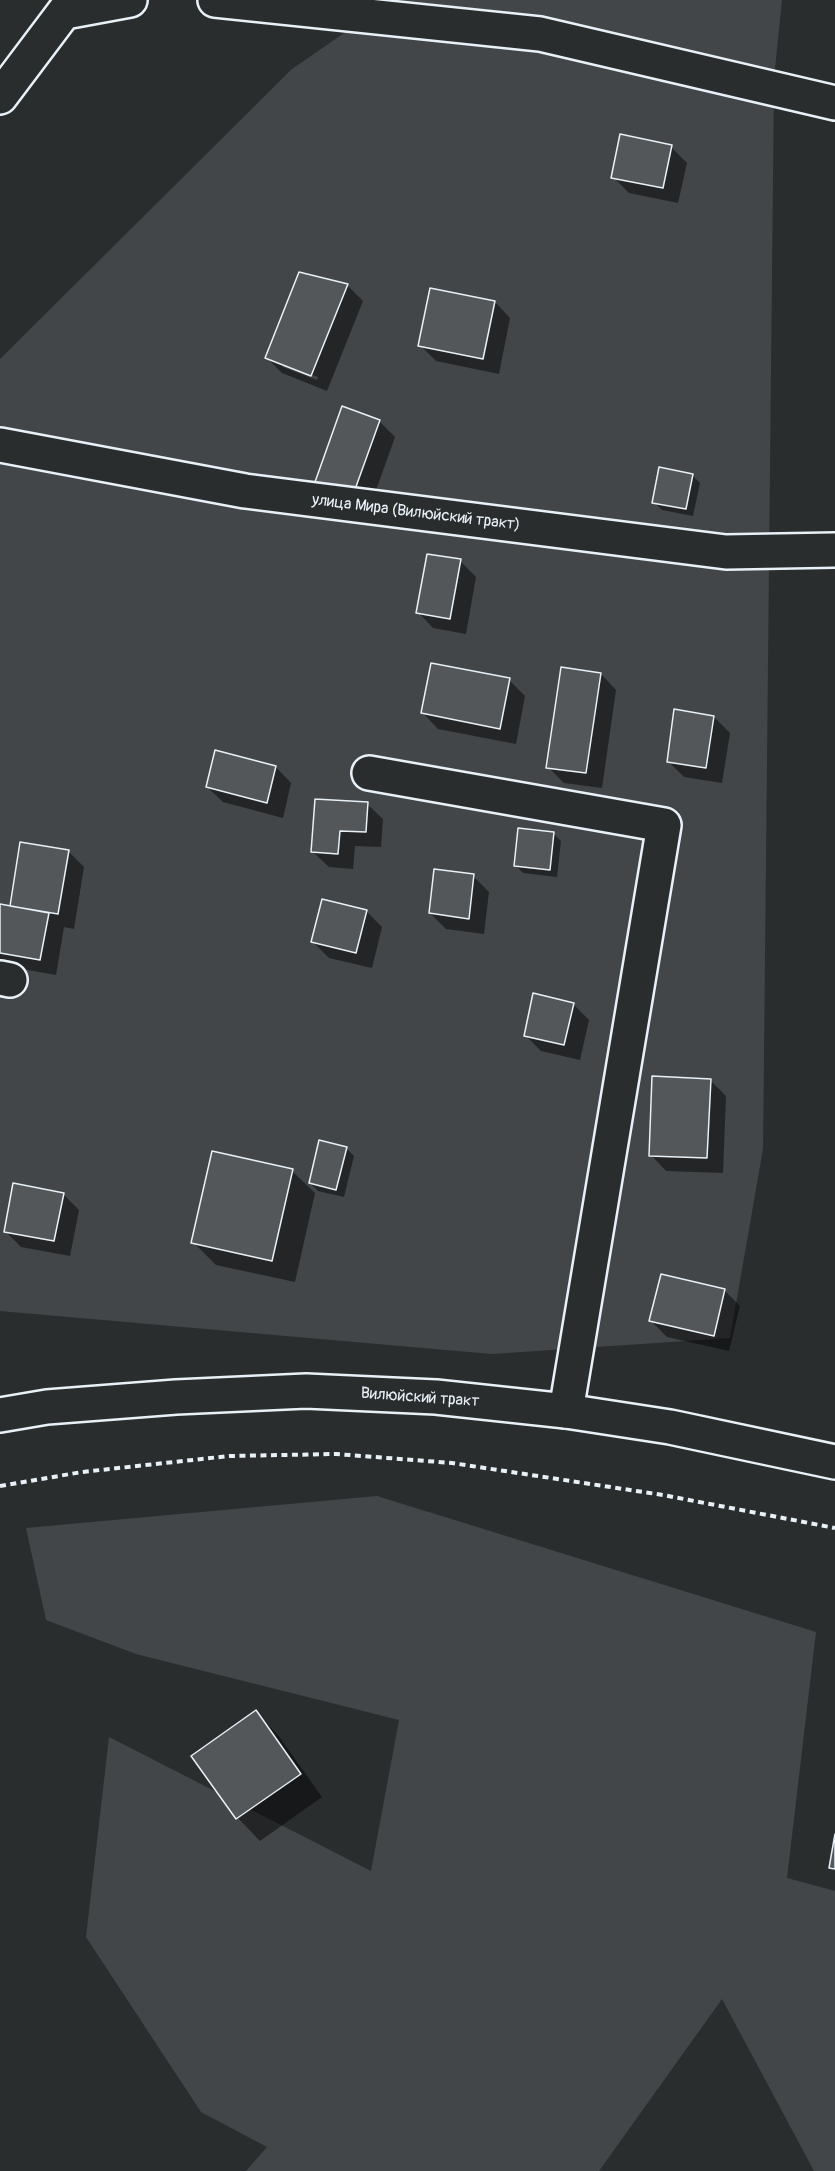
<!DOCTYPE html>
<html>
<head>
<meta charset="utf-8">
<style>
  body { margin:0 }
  canvas { display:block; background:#2a2d2e }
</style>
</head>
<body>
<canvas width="835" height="2171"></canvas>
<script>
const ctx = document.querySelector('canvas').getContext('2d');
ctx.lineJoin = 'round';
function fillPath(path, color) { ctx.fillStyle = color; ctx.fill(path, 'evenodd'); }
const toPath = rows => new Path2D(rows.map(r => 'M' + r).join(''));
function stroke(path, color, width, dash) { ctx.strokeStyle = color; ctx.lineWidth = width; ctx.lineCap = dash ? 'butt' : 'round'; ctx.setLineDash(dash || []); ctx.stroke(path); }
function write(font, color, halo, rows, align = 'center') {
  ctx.font = font + ' Pangolin,sans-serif'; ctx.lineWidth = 4.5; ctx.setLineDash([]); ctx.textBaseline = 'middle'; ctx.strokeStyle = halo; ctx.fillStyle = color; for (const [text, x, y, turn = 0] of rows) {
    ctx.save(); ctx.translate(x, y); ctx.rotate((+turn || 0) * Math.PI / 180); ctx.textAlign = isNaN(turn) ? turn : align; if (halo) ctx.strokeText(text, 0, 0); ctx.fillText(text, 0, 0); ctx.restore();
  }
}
fillPath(toPath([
  [392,0,782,0,774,78,763,1149,730,1338,492,1354,0,1311,0,359,292,69],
  [377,1496,816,1632,787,1878,835,1891,835,2171,814,2171,722,1999,599,2171,246,2171,267,2147,201,2112,86,1937,109,1737,371,1871,399,1720,136,1654,46,1620,26,1528]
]), '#424648');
fillPath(toPath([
  [671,147,687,163,678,203,629,193,613,177],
  [347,285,363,301,327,391,282,373,266,357],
  [283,364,318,377,317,380,283,367],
  [495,302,510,318,499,374,436,361,420,345],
  [379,421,395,437,369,510,333,497,317,481],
  [692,475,700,483,693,516,662,510,654,502],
  [460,561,476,577,466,634,433,628,418,612],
  [601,674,616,690,602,788,564,783,548,767],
  [509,680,525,696,516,744,438,729,423,713],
  [714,717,730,733,722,783,684,777,668,761],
  [276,767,291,783,283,818,223,802,207,787],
  [367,804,383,819,381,847,355,846,353,869,329,867,313,852],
  [553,833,561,841,557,877,523,873,515,865],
  [68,851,84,867,74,929,64,927,56,975,0,965,0,905,11,907],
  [473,876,489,892,484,934,446,929,430,913],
  [366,911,382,927,372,968,329,958,313,942],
  [573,1004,589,1020,580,1060,541,1051,525,1035],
  [710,1080,726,1096,723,1173,666,1171,651,1155],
  [346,1148,354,1156,344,1197,318,1191,310,1183],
  [292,1171,315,1193,295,1282,216,1265,193,1242],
  [63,1194,79,1210,70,1256,21,1247,5,1231],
  [724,1290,740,1306,729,1351,667,1337,651,1321],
  [255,1712,278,1735,322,1797,260,1841,238,1818,193,1756]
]), '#0007');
const building = toPath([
  [620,134,672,145,663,188,611,178,620,134],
  [299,272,348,284,311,376,265,358,299,272],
  [430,288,495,301,483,359,418,346,430,288],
  [342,406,380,420,353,495,315,482,342,406],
  [659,467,693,474,686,509,652,503,659,467],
  [427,554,461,559,450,619,416,613,427,554],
  [431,663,510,678,500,729,421,713,431,663],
  [561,667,601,673,586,773,546,768,561,667],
  [674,709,714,716,706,768,667,762,674,709],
  [215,750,276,766,267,803,206,787,215,750],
  [315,799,368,802,366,832,340,831,338,854,311,852,315,799],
  [518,828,554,832,550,870,514,866,518,828],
  [20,842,69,850,58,914,10,906,20,842],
  [434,869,474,874,469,919,429,913,434,869],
  [322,899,367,910,356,953,311,942,322,899],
  [0,904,49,913,40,960,0,953,0,904],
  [533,993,574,1003,564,1045,524,1036,533,993],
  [652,1076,711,1079,707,1158,649,1156,652,1076],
  [319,1140,347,1147,336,1190,309,1183,319,1140],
  [212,1151,293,1169,272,1261,191,1243,212,1151],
  [13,1183,64,1193,54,1241,4,1232,13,1183],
  [661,1274,725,1289,714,1336,649,1321,661,1274],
  [256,1710,301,1774,236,1819,191,1756,256,1710],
  [835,1834,835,1869,829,1868,835,1834]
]);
fillPath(building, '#535759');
stroke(building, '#e8f1f8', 1.5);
const minor = toPath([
  [215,0,540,34,835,103],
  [65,12,130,0],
  [0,97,73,0],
  [0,445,245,491,726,552,835,550],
  [369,773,664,825,566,1411],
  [0,978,10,980]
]);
const major = toPath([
  [0,1415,47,1407,176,1397,306,1391,436,1397,566,1411,670,1427,835,1462]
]);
stroke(minor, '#e8f1f8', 38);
stroke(major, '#e8f1f8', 38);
stroke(toPath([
  [0,1486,82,1472,229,1456,336,1454,452,1463,663,1495,835,1528]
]), '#e8f1f8', 4, [6, 4.5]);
stroke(minor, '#2a2d2e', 33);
stroke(major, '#2a2d2e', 33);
write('16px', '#e8f1f8', '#2a2d2e', [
  ["улица Мира (Вилюйский тракт)",416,513,7],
  ["Вилюйский тракт",420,1398,4]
]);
</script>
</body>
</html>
